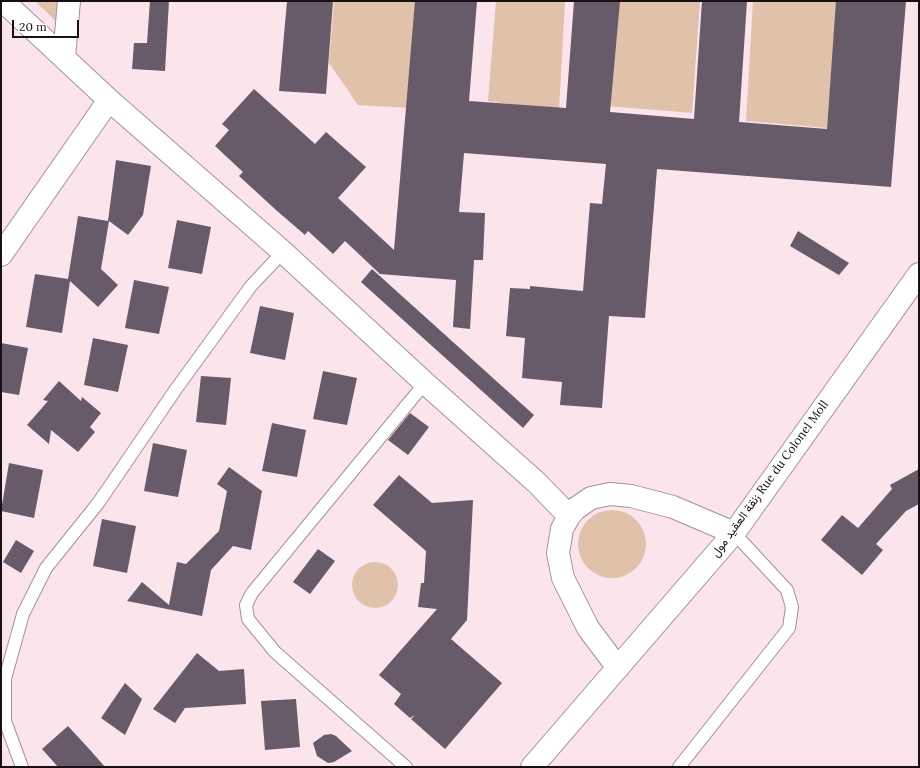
<!DOCTYPE html>
<html>
<head>
<meta charset="utf-8">
<style>
  body { margin:0 }
  #map { position:relative; width:920px; height:768px; overflow:hidden; background:#fce4ec; font-family:Lora,serif }
  canvas { display:block }
  .frame { position:absolute; inset:0; border:2px solid #181013; pointer-events:none }
  .scale { position:absolute; left:12px; top:20px; width:67px; height:18px; box-sizing:border-box; border:2px solid #181013; border-top:0; padding-left:5px; font-size:12px; line-height:14px; white-space:nowrap; color:#181013; -webkit-text-stroke:3px #fff; paint-order:stroke }
</style>
</head>
<body>
<div id="map">
<canvas width="920" height="768"></canvas>
<div class="frame"></div>
<div class="scale">20 m</div>
</div>
<script>
const ctx = document.querySelector('canvas').getContext('2d');
ctx.lineJoin = 'round';
function fillPath(path, color) { ctx.fillStyle = color; ctx.fill(path, 'evenodd'); }
const toPath = rows => new Path2D(rows.map(r => 'M' + r).join(''));
function stroke(path, color, width, dash) { ctx.strokeStyle = color; ctx.lineWidth = width; ctx.lineCap = dash ? 'butt' : 'round'; ctx.setLineDash(dash || []); ctx.stroke(path); }
function write(font, color, halo, rows, align = 'center') {
  ctx.font = font + ' Lora,Vazirmatn,serif'; ctx.lineWidth = 4; ctx.setLineDash([]); ctx.textBaseline = 'middle'; ctx.strokeStyle = halo; ctx.fillStyle = color; for (const [text, x, y, turn = 0] of rows) {
    ctx.save(); ctx.translate(x, y); ctx.rotate((+turn || 0) * Math.PI / 180); ctx.textAlign = isNaN(turn) ? turn : align; if (halo) ctx.strokeText(text, 0, 0); ctx.fillText(text, 0, 0); ctx.restore();
  }
}
fillPath(toPath([
  [35,1,65,1,63,28],
  [334,1,419,1,410,108,358,105,329,63],
  [496,1,565,1,559,111,488,101],
  [614,1,700,1,692,113,606,106],
  [753,1,837,1,827,128,746,121],
  '578 544a34 34 0 1 1 68 0a34 34 0 1 1-68 0Z',
  '352 585a23 23 0 1 1 46 0a23 23 0 1 1-46 0Z'
]), '#e0c1aa');
fillPath(toPath([
  [150,1,169,1,165,71,132,69,134,43,147,43],
  [287,1,333,1,326,94,279,91],
  [415,1,477,1,469,101,566,108,574,1,620,1,610,112,694,119,702,1,747,1,739,122,827,129,836,1,906,1,891,187,657,169,645,318,609,316,602,408,560,405,562,382,522,378,525,338,506,336,510,288,530,289,530,286,583,291,590,203,602,204,606,164,464,153,459,212,485,213,483,260,474,260,470,329,453,327,456,280,380,274,345,241,333,254,308,231,305,235,276,210,239,176,243,172,215,146,229,130,222,124,254,89,315,144,326,132,366,167,338,198,394,250],
  [116,160,151,166,143,215,128,235,109,221,101,269,118,285,98,307,70,281,62,333,26,327,35,274,68,279,78,216,108,221],
  [177,220,211,227,202,274,168,268],
  [798,231,849,263,839,275,790,246],
  [372,269,534,415,523,428,361,282],
  [134,280,169,287,159,334,125,328],
  [260,306,294,313,285,360,250,353],
  [93,338,128,345,118,392,84,385],
  [1,343,28,348,19,395,1,392],
  [323,371,357,378,347,425,313,419],
  [201,376,231,378,226,425,196,422],
  [59,381,81,401,82,397,101,413,90,427,95,432,78,452,51,430,49,444,27,425,48,401,43,400],
  [410,413,429,427,408,455,388,440],
  [272,423,306,430,297,477,262,471],
  [153,443,187,450,178,497,144,491],
  [9,463,43,470,34,518,1,511],
  [229,467,262,491,251,550,233,546,211,570,202,616,127,601,142,582,169,605,177,562,186,564,219,531,227,491,217,484],
  [919,469,919,504,906,511,876,544,883,550,862,575,821,540,842,515,858,528,892,489,890,485],
  [399,475,432,503,473,500,467,620,451,639,502,683,445,749,411,719,415,715,410,718,394,704,401,694,379,675,437,609,418,607,421,583,424,583,426,551,373,505],
  [102,519,136,526,127,573,93,566],
  [16,540,34,551,21,573,3,562],
  [318,549,335,561,310,594,293,582],
  [197,653,219,671,244,669,246,704,185,708,175,723,153,709],
  [125,683,142,699,125,735,101,718],
  [296,699,300,747,265,750,261,701],
  [68,726,91,751,105,767,58,767,42,749],
  [331,734,336,736,352,751,334,762,328,763,317,756,313,743,324,735]
]), '#675a69');
const service = toPath([
  [22,767,5,721,5,679,23,614,46,568,99,502,176,389,251,286,283,252],
  [406,767,275,652,248,619,246,605,252,593,425,383],
  [679,767,789,628,792,607,787,590,734,533]
]);
const minor = toPath([
  [1,255,109,100]
]);
const tertiary = toPath([
  [3,1,109,100,283,252,425,383,537,483,569,516],
  [64,57,69,1],
  [618,668,588,628,563,578,558,553,562,529,569,516,575,509,591,498,610,494,631,496,673,507,734,533]
]);
const primary = toPath([
  [532,767,734,533,919,274]
]);
stroke(service, '#a69097', 14);
stroke(minor, '#a69097', 24);
stroke(tertiary, '#a69097', 24);
stroke(primary, '#a69097', 24);
stroke(service, '#fff', 12);
stroke(minor, '#fff', 22);
stroke(tertiary, '#fff', 22);
stroke(primary, '#fff', 22);
write('12px', '#181013', '#fff', [
  ["زنقة العقيد مول Rue du Colonel Moll",770,479,-54]
]);
</script>
</body>
</html>
